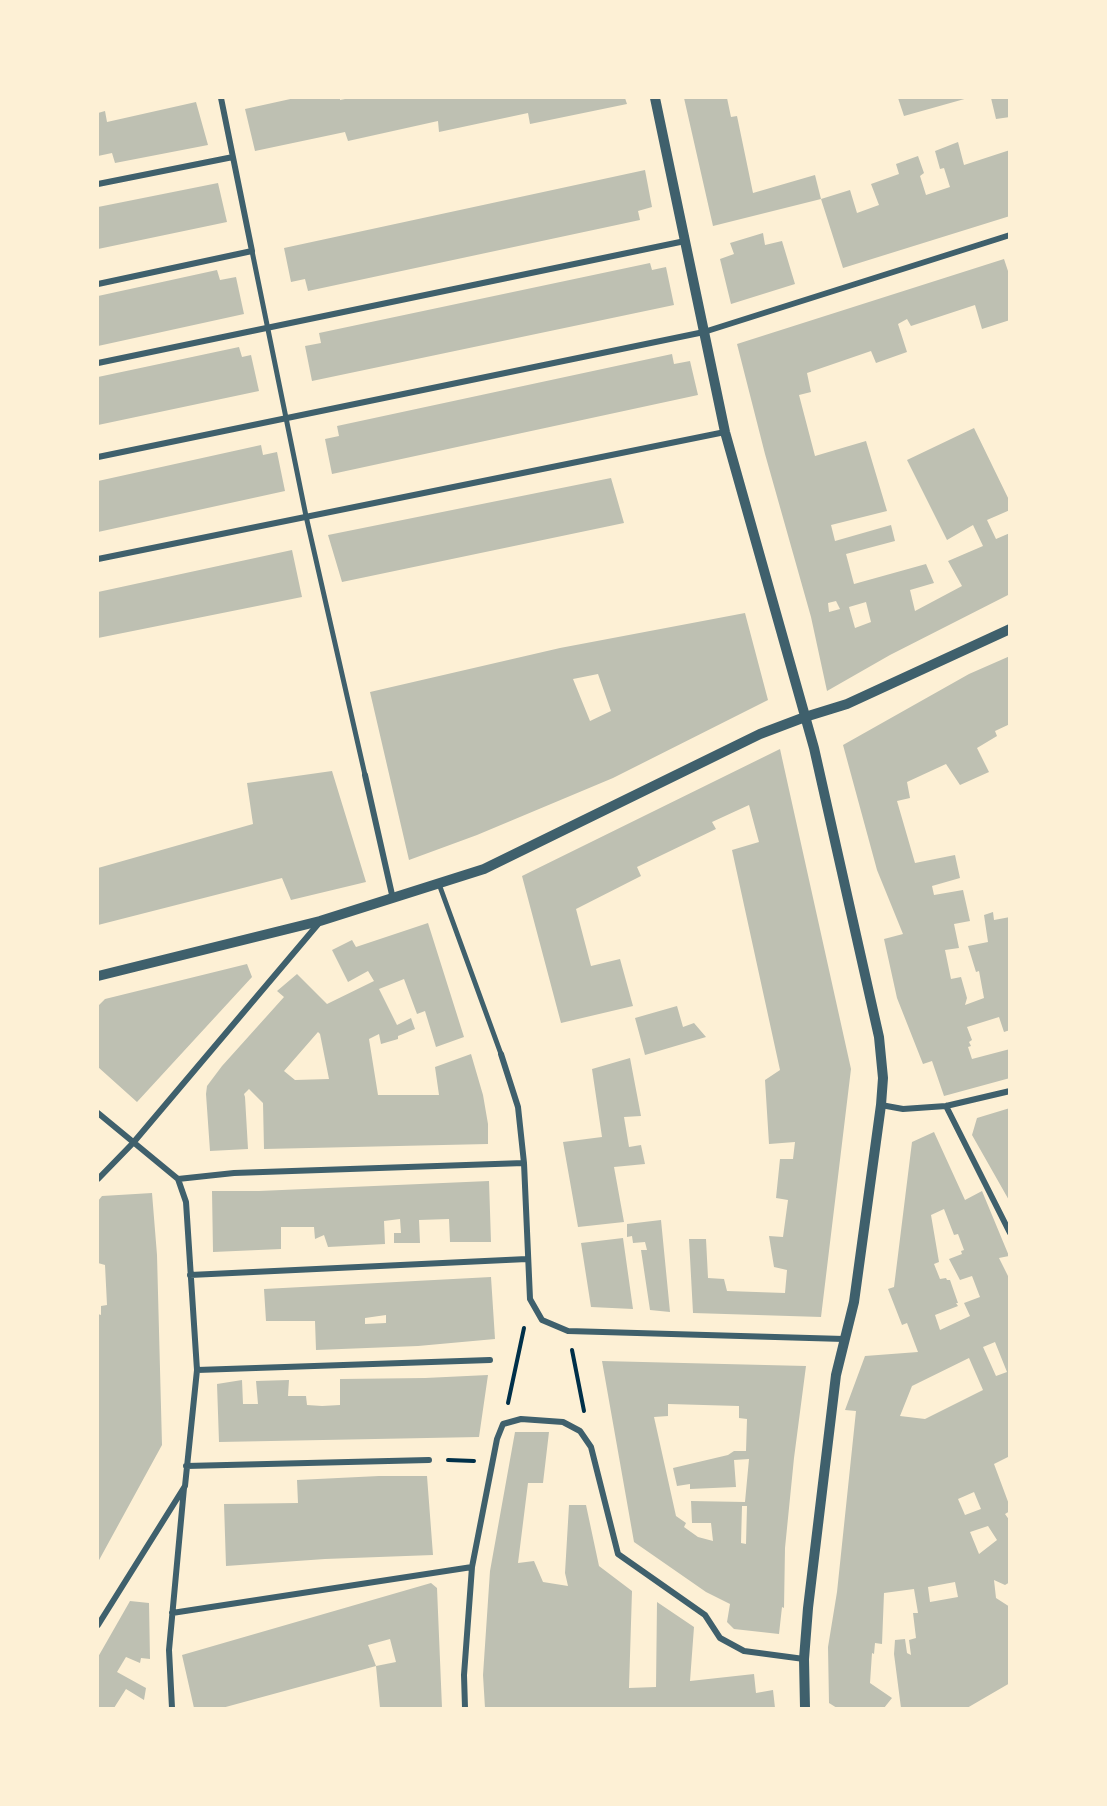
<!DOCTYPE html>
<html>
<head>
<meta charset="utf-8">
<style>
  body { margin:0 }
  #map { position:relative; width:1107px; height:1806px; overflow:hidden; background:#fdf0d5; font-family:"Crimson Pro",serif }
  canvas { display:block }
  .frame { position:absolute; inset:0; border:99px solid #fdf0d5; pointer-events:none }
</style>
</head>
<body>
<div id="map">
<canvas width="1107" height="1806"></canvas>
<div class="frame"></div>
</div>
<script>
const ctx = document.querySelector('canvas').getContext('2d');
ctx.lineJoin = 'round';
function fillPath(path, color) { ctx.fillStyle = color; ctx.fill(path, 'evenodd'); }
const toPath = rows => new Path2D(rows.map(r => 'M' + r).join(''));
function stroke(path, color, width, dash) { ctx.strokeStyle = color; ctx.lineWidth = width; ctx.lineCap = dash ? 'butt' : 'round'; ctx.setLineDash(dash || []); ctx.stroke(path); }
fillPath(toPath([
  [295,98,340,98,340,100,350,98,625,98,627,104,530,124,528,113,439,132,438,121,348,141,345,132,255,151,245,109],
  [684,98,727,98,731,117,737,116,753,193,815,175,821,199,850,190,857,213,879,205,871,184,899,174,896,164,918,156,924,173,920,176,926,195,950,187,944,168,940,169,935,151,958,142,964,165,1010,150,1010,216,843,268,821,199,713,226],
  [898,98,968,98,904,116],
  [991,98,1010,98,1010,117,996,119],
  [196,102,208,145,115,163,112,153,98,156,98,113,105,111,107,122],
  [645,170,652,207,638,211,640,220,308,291,305,279,291,282,284,248],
  [218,183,227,222,98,249,98,207],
  [763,233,765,245,782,241,795,284,731,304,720,259,734,254,730,243],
  [1004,259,1010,277,1010,320,982,329,975,305,911,326,907,319,898,324,907,352,876,363,871,351,807,373,811,392,799,395,815,456,866,441,887,511,831,525,835,541,891,525,895,541,846,554,854,584,926,564,934,583,910,590,915,611,962,586,948,561,983,546,973,525,947,540,907,460,974,428,1010,502,1010,510,987,520,996,539,1010,533,1010,594,890,655,827,691,811,617,765,454,737,344],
  [836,601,840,609,829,612,828,603],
  [866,602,871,622,855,628,849,607],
  [650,263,652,270,666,267,674,305,312,381,305,346,321,343,319,333],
  [217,270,220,280,236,277,244,314,98,346,98,296],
  [239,347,242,357,251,355,259,391,98,425,98,377],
  [672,354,674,364,690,361,698,395,332,474,325,439,339,436,337,426],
  [261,445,263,455,277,452,285,491,98,532,98,481],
  [611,478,624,523,342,582,328,535],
  [292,550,302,597,98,638,98,592],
  [745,613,768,700,613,778,477,835,409,860,370,692,560,648],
  [598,674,611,711,590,721,573,679],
  [1010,656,1010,724,995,731,997,736,977,748,989,772,960,785,946,764,907,782,910,798,897,801,915,863,955,855,960,878,932,886,934,895,963,890,970,921,954,924,959,948,945,950,951,979,961,977,967,998,965,1005,984,998,979,971,976,972,968,946,988,942,984,915,993,912,994,920,1010,917,1010,1030,1004,1032,999,1017,967,1027,972,1040,969,1042,971,1046,968,1047,972,1059,1010,1049,1010,1078,944,1096,932,1061,923,1064,897,998,884,939,903,934,877,870,843,745,969,674],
  [780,749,851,1069,821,1317,693,1313,689,1239,706,1239,708,1278,724,1279,727,1291,785,1293,787,1270,774,1267,769,1236,783,1237,788,1200,776,1198,780,1159,793,1159,795,1142,769,1144,765,1080,780,1070,732,850,759,842,749,805,712,822,716,829,637,867,641,876,576,909,591,966,620,959,633,1006,561,1023,522,876],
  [332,771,366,882,291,900,282,878,98,925,98,868,253,824,247,783],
  [428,923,464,1037,436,1047,425,1011,417,1014,404,979,379,989,397,1025,411,1018,415,1029,398,1036,398,1039,381,1044,379,1034,369,1039,378,1095,439,1095,435,1067,471,1054,483,1095,488,1124,488,1144,264,1149,263,1103,249,1089,244,1094,245,1097,248,1149,210,1151,206,1094,207,1086,222,1066,284,997,277,991,297,974,327,1004,374,981,368,971,348,982,332,950,352,940,356,947],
  [318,1032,320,1034,329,1079,295,1080,284,1071],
  [247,964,252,977,137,1102,98,1067,98,1006,105,999],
  [677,1006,683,1027,694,1023,706,1037,645,1055,635,1018],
  [630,1058,641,1116,624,1117,629,1147,641,1145,645,1164,614,1167,624,1222,578,1227,563,1142,602,1137,592,1069],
  [1010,1108,1010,1202,972,1135,977,1118],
  [934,1132,965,1200,982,1191,1009,1256,999,1258,1010,1280,1010,1456,994,1464,1010,1507,1010,1511,1005,1514,1010,1521,1010,1582,1005,1585,994,1580,996,1598,1010,1607,1010,1683,967,1708,901,1708,894,1654,895,1640,905,1639,907,1653,911,1655,909,1640,916,1638,913,1613,918,1613,914,1589,884,1593,882,1644,875,1643,874,1654,872,1653,870,1683,892,1698,884,1708,837,1708,829,1703,828,1647,837,1592,856,1411,845,1410,865,1356,918,1352,907,1323,902,1325,888,1289,894,1287,912,1142],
  [944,1209,954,1235,958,1234,964,1250,961,1251,962,1254,949,1259,960,1280,972,1276,980,1297,964,1303,970,1316,940,1330,935,1315,958,1306,956,1303,958,1303,950,1280,947,1280,946,1278,940,1279,934,1264,939,1262,931,1215],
  [995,1342,1007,1372,996,1376,983,1347],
  [969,1358,983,1390,925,1419,900,1416,912,1386],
  [974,1492,981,1509,965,1515,958,1499],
  [988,1526,997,1540,979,1554,970,1532],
  [955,1582,958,1597,930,1602,928,1587],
  [489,1181,491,1242,450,1242,449,1219,419,1220,420,1243,394,1243,394,1233,401,1233,400,1219,384,1221,385,1244,328,1247,324,1235,315,1239,314,1227,281,1227,281,1249,213,1252,212,1191,259,1191],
  [152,1193,157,1255,162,1445,98,1562,98,1314,101,1315,101,1306,107,1305,105,1265,98,1263,98,1201,102,1196],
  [661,1220,670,1312,650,1310,641,1250,647,1250,645,1242,633,1243,632,1236,627,1237,627,1224],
  [623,1238,633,1309,591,1307,581,1243],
  [491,1277,495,1339,418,1346,316,1350,315,1321,266,1321,264,1289],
  [386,1315,386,1323,365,1324,365,1318],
  [602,1361,806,1366,794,1458,785,1548,784,1608,782,1607,779,1634,734,1629,727,1622,730,1604,706,1592,634,1542],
  [668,1404,739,1406,739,1418,747,1419,746,1451,734,1451,728,1455,673,1468,677,1486,690,1484,690,1489,736,1487,734,1460,749,1459,745,1502,691,1501,692,1523,711,1523,713,1541,698,1537,684,1527,686,1523,676,1516,654,1417,668,1416],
  [742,1506,747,1506,746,1544,741,1543],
  [488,1375,479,1437,219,1442,217,1384,242,1380,243,1404,258,1404,256,1381,289,1380,288,1396,306,1396,307,1405,322,1406,340,1405,340,1379,425,1378],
  [515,1432,549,1432,543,1483,528,1483,518,1563,534,1561,543,1582,568,1586,565,1573,569,1505,586,1505,599,1566,632,1591,629,1688,656,1687,657,1602,694,1627,690,1681,754,1674,756,1693,773,1690,775,1708,485,1708,483,1675,490,1571],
  [379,1476,427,1476,433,1555,325,1559,226,1566,224,1504,298,1503,297,1480],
  [431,1583,437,1588,442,1708,380,1708,376,1666,396,1662,390,1639,368,1645,376,1666,222,1708,194,1708,182,1655],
  [130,1601,149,1603,150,1659,141,1658,140,1663,126,1657,117,1672,146,1688,144,1700,126,1689,114,1708,98,1708,98,1657]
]), '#bec0b2');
stroke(toPath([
  [572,1350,584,1411],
  [508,1403,524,1328],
  [448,1460,474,1461]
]), '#003049', 4);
stroke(toPath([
  [252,251,306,516,365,775],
  [439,884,501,1054]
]), '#3f606c', 5);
stroke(toPath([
  [98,184,233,157],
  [98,284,252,251,221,98],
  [98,363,685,241],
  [98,457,704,332,1010,235],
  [98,559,725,432],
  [365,775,393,899],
  [501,1054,518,1107,524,1163,530,1299,542,1320,568,1331,844,1339],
  [881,1105,903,1109,946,1106,1010,1091],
  [946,1106,1010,1233],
  [98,1113,178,1179,234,1173,524,1163],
  [98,1179,133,1143,319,923],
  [190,1275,527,1259],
  [197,1370,490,1360],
  [186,1466,429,1460],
  [172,1613,472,1567],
  [98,1625,185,1486,197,1370,186,1202,178,1179],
  [172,1708,169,1650,184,1488],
  [465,1708,464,1675,472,1567,497,1439,503,1424,521,1419,563,1422,580,1431,591,1447,618,1554,705,1615,720,1638,744,1651,804,1659]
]), '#3f606c', 6);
stroke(toPath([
  [655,98,725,432,814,748,879,1037,883,1078,881,1105,854,1302,836,1375,808,1608,804,1659,805,1708],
  [98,976,320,921,484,869,760,734,805,717,847,704,1010,629]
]), '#3f606c', 10);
</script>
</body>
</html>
